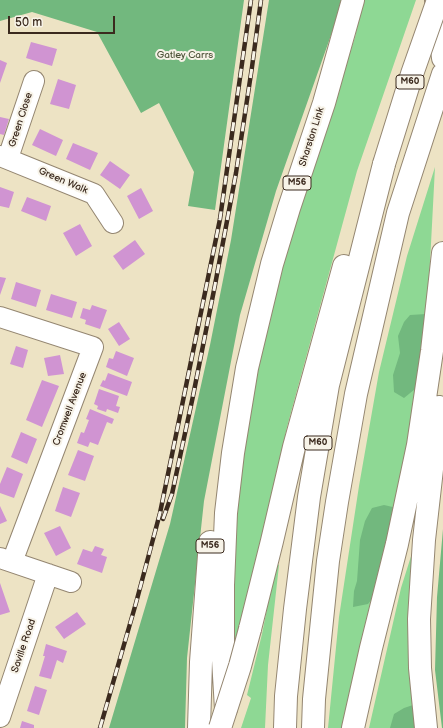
<!DOCTYPE html>
<html>
<head>
<meta charset="utf-8">
<style>
  body { margin:0 }
  #map { position:relative; width:443px; height:728px; overflow:hidden; background:#ede3c4; font-family:"Balsamiq Sans",sans-serif }
  canvas { display:block }
  .scale { position:absolute; left:8px; top:16px; width:107px; height:18px; box-sizing:border-box; border:2px solid #3b2a1e; border-top:0; padding-left:5px; font-size:12px; line-height:14px; white-space:nowrap; color:#3b2a1e; -webkit-text-stroke:3px #f7f3e8; paint-order:stroke }
</style>
</head>
<body>
<div id="map">
<canvas width="443" height="728"></canvas>
<div class="scale">50 m</div>
</div>
<script>
const ctx = document.querySelector('canvas').getContext('2d');
ctx.lineJoin = 'round';
function fillPath(path, color) { ctx.fillStyle = color; ctx.fill(path, 'evenodd'); }
const toPath = rows => new Path2D(rows.map(r => 'M' + r).join(''));
function stroke(path, color, width, dash) { ctx.strokeStyle = color; ctx.lineWidth = width; ctx.lineCap = dash ? 'butt' : 'round'; ctx.setLineDash(dash || []); ctx.stroke(path); }
function write(font, color, halo, rows, align = 'center') {
  ctx.font = font + ' "Balsamiq Sans",sans-serif'; ctx.lineWidth = 4; ctx.setLineDash([]); ctx.textBaseline = 'middle'; ctx.strokeStyle = halo; ctx.fillStyle = color; for (const [text, x, y, turn = 0] of rows) {
    ctx.save(); ctx.translate(x, y); ctx.rotate((+turn || 0) * Math.PI / 180); ctx.textAlign = isNaN(turn) ? turn : align; if (halo) ctx.strokeText(text, 0, 0); ctx.fillText(text, 0, 0); ctx.restore();
  }
}
fillPath(toPath([
  [363,0,416,0,357,171,287,427,250,594,235,647,231,624,236,504,247,418,266,327,295,218,322,141,355,37],
  [435,167,429,282,422,372,409,448,347,728,328,728,339,617,359,486,379,372,407,256],
  [419,531,419,728,369,728,401,588],
  [276,563,279,565,268,665,265,728,241,728,251,698,247,695,262,634]
]), '#8ed894');
fillPath(toPath([
  [0,0,244,0,215,210,188,206,194,172,159,103,141,113,97,32,32,12,0,21],
  [269,0,341,0,336,21,276,191,240,315,204,501,187,658,185,728,109,728,170,524,210,345,231,240],
  [426,314,420,385,404,398,394,392,393,375,400,353,398,336,404,322,410,315],
  [384,505,397,508,377,593,368,604,353,607,354,591,357,581,360,540,365,521,372,508],
  [443,529,443,728,442,728,435,670,437,597],
  [416,704,419,728,390,728,394,714,404,708]
]), '#72b87e');
fillPath(toPath([
  [31,42,57,49,52,66,26,58],
  [0,60,7,63,0,83],
  [58,79,76,85,69,109,50,104],
  [0,117,9,119,4,135,0,134],
  [40,129,63,140,56,156,32,145],
  [73,143,98,153,90,170,66,159],
  [110,161,130,175,120,189,100,175],
  [0,187,14,192,9,208,0,206],
  [141,188,153,211,139,219,127,196],
  [27,197,51,206,46,221,21,211],
  [80,224,92,246,76,256,63,233],
  [135,240,145,254,123,270,113,256],
  [0,277,6,278,0,295],
  [16,282,41,290,36,307,11,299],
  [51,294,77,302,72,318,46,310],
  [92,305,107,310,100,329,85,324,86,320,80,318,83,308,90,310],
  [119,322,130,339,119,346,108,329],
  [16,346,28,350,23,368,10,364],
  [116,351,134,358,127,376,106,367,109,358,113,359],
  [60,355,64,374,48,376,44,358],
  [108,373,132,382,127,396,100,386,103,380,105,381],
  [42,380,59,386,42,427,26,420],
  [99,389,119,396,116,406,120,407,118,413,107,409,106,412,97,409,98,406,94,404],
  [90,409,114,419,112,424,107,422,98,445,90,442,88,447,77,443,81,432,84,433,89,420,86,419],
  [21,432,37,439,27,464,11,457],
  [78,450,94,456,85,481,68,475],
  [7,467,23,474,14,498,0,493,0,484],
  [63,487,80,493,71,517,55,511],
  [0,506,7,521,0,524],
  [60,526,71,548,56,556,44,533],
  [95,546,104,549,101,555,107,557,102,573,77,564,83,549,92,552],
  [0,583,10,612,0,615],
  [77,612,86,624,64,639,55,627],
  [46,644,67,651,63,663,57,660,51,679,39,676,45,656,43,656],
  [35,686,47,690,39,715,27,711],
  [22,721,34,725,34,728,20,728]
]), '#d094d2');
const minor = toPath([
  [0,156,94,194,113,223],
  [8,158,34,81],
  [0,317,93,347,12,562],
  [0,558,71,582],
  [0,717,48,574]
]);
const highway = toPath([
  [436,0,443,58],
  [250,629,272,541,294,447,344,266],
  [226,709,223,659,223,585,226,513,233,453,247,368,272,264,289,208,324,103,353,0],
  [199,728,201,662,210,542],
  [285,728,286,696,295,609,309,497,328,385,384,164],
  [313,728,314,699,328,561,337,502,356,394,398,213,443,74],
  [353,728,371,648,397,544,418,445,432,351,443,253],
  [426,728,420,668,419,619,424,540,439,407]
]);
stroke(minor, '#948671', 22);
stroke(highway, '#948671', 24);
stroke(minor, '#fff', 20);
stroke(highway, '#fff', 22);
const rail = toPath([
  [163,519,172,494,193,396,215,285,236,173,252,67,261,0],
  [100,728,136,603,160,513,175,440,220,219,251,0]
]);
stroke(rail, '#3b2a1e', 4.5);
stroke(rail, '#f7f3e8', 3, [9]);
const highwayBridge = toPath([
  [384,164,412,74,438,0],
  [220,728,240,666,250,629]
]);
stroke(highwayBridge, '#948671', 24, []);
stroke(highwayBridge, '#fff', 22);
for (const [x, y, w] of [
  [410,82,28],
  [297,183,28],
  [318,443,28],
  [210,546,28]
]) { const box = new Path2D(); box.roundRect(x - w / 2, y - 7, w, 14, 3); ctx.fillStyle = '#f7f3e8'; ctx.fill(box); stroke(box, '#3b2a1e', 1); }
write('bold 9px', '#3b2a1e', null, [
  ["M60",410,82],
  ["M56",297,183],
  ["M60",318,443],
  ["M56",210,546]
]);
write('10px', '#50563c', '#f7f3e8', [
  ["Gatley Carrs",185,55]
]);
write('10px', '#3b2a1e', '#f7f3e8', [
  ["Green Close",21,120,-72],
  ["Sharston Link",312,137,-72],
  ["Green Walk",63,181,23],
  ["Cromwell Avenue",70,409,-69],
  ["Saville Road",24,646,-71]
]);
</script>
</body>
</html>
